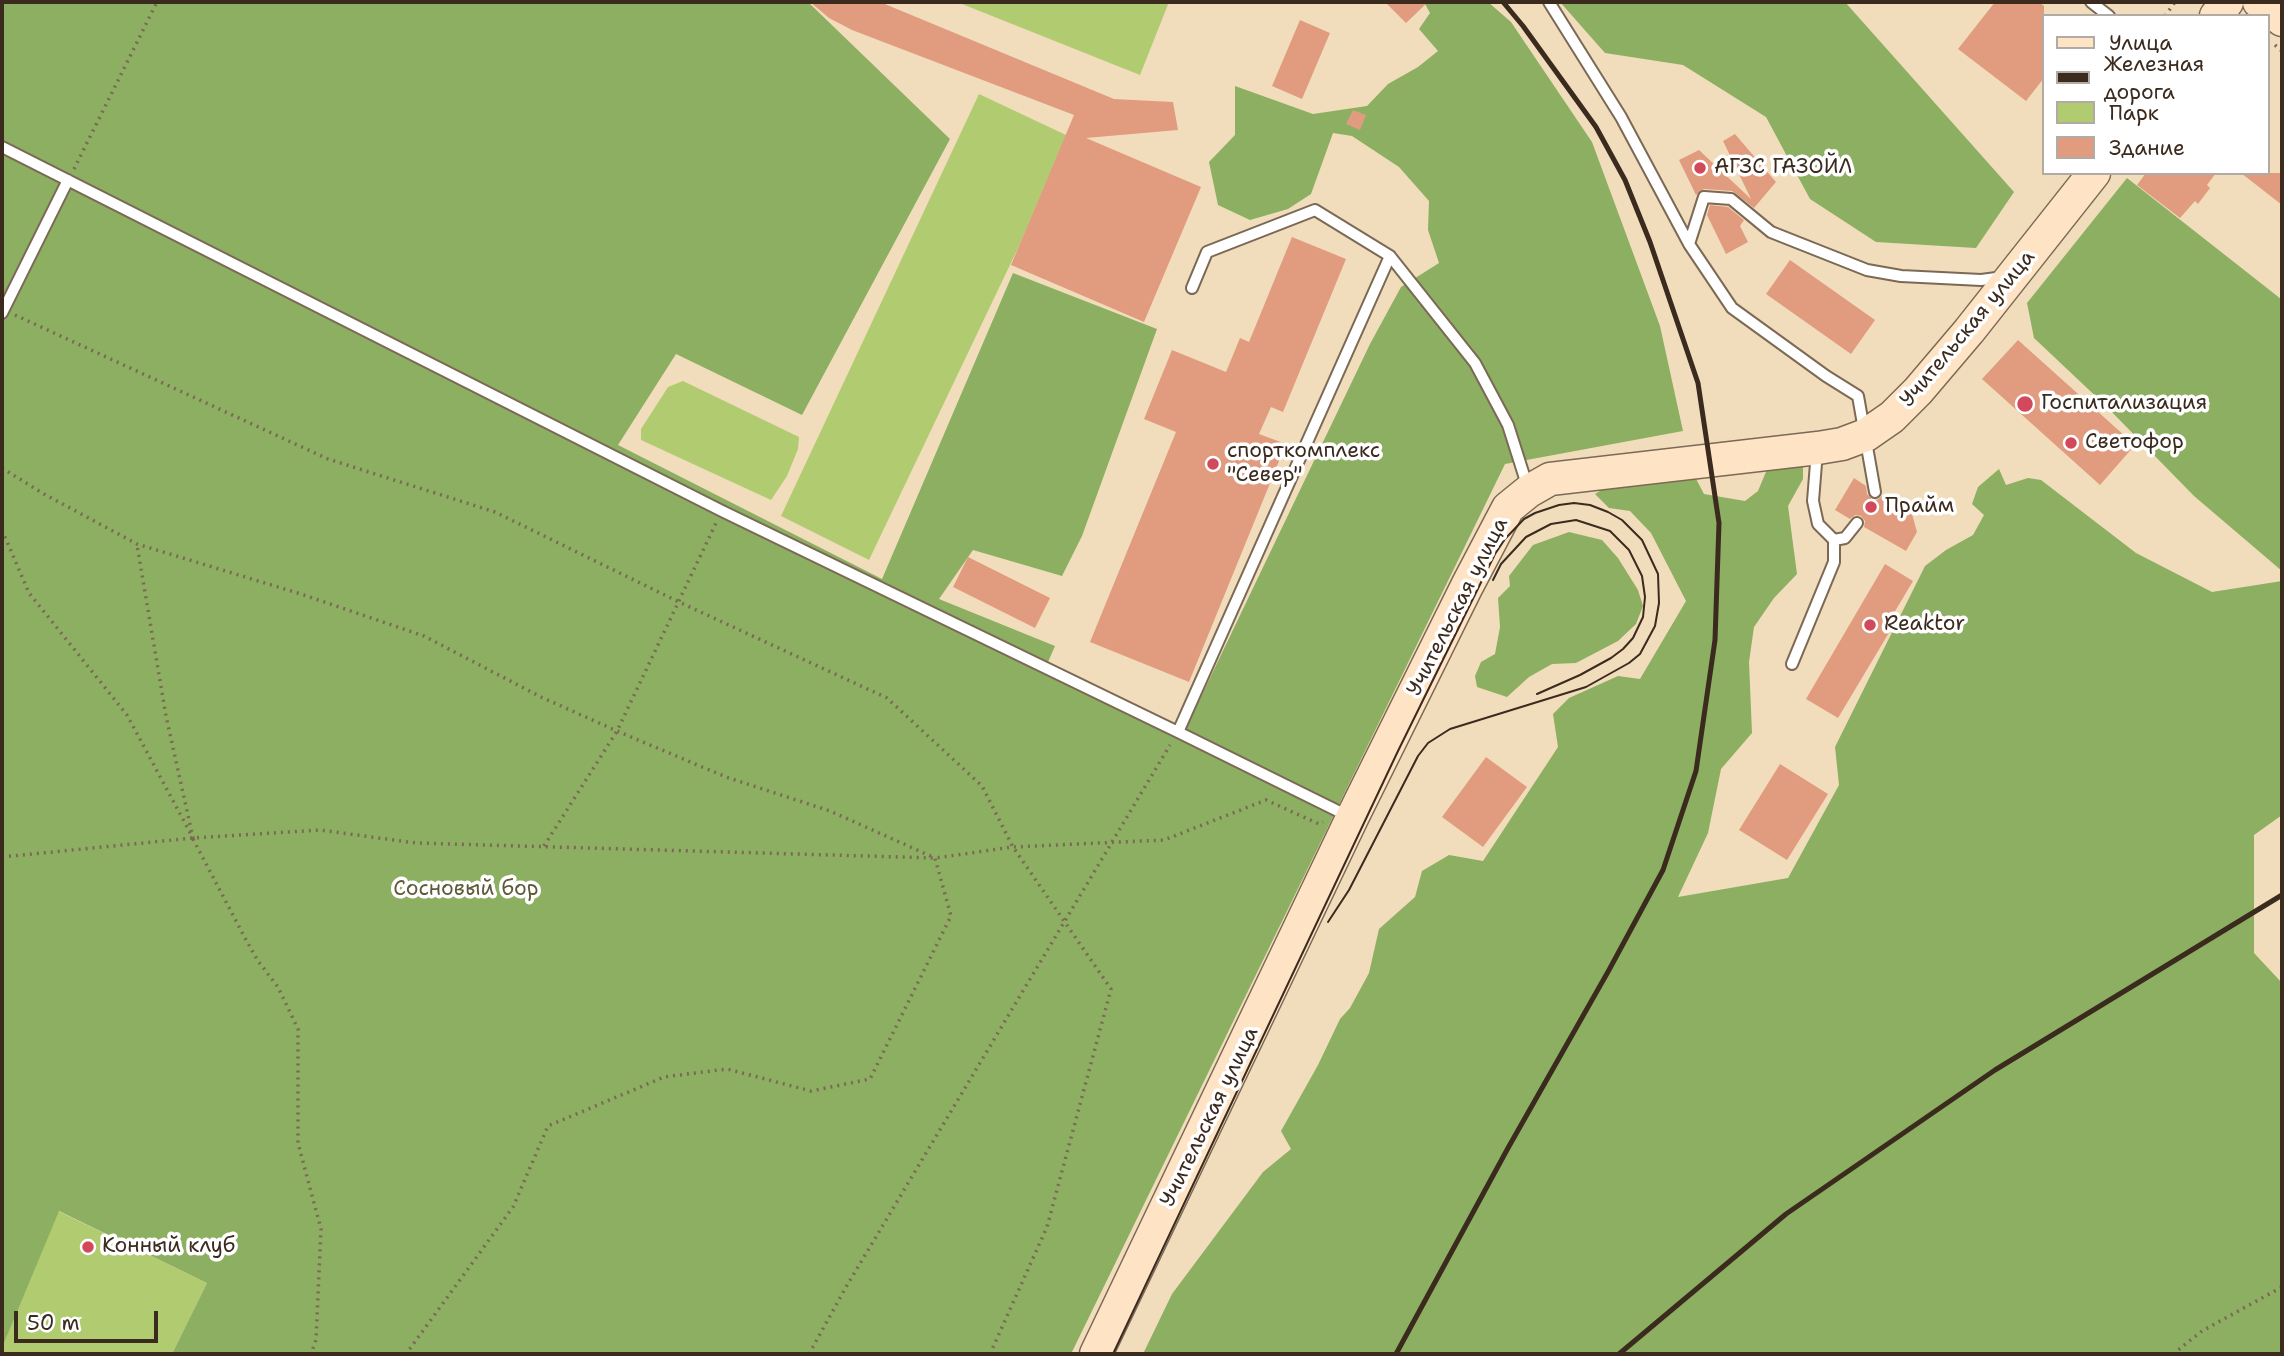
<!DOCTYPE html>
<html>
<head>
<meta charset="utf-8">
<style>
  body { margin:0 }
  #map { position:relative; width:2284px; height:1356px; overflow:hidden; background:#f1ddbc; font-family:"Shantell Sans",sans-serif }
  canvas { display:block }
  .frame { position:absolute; inset:0; border:4px solid #3b2a1e; pointer-events:none }
  .legend { position:absolute; left:2042px; top:14px; width:228px; height:161px; box-sizing:border-box; background:#fff; border:2px solid #b1aaa5; margin:0; padding:9px 12px; list-style:none; font-size:21px; color:#3b2a1e }
  .legend li { display:flex; align-items:center; gap:14px; height:35px }
  .legend b { width:35px; border:2px solid #b1aaa5 }
  .scale { position:absolute; left:14px; top:1311px; width:144px; height:32px; box-sizing:border-box; border:4px solid #3b2a1e; border-top:0; padding-left:9px; font-size:21px; line-height:24px; white-space:nowrap; color:#3b2a1e; -webkit-text-stroke:5px #fff; paint-order:stroke }
</style>
</head>
<body>
<div id="map">
<canvas width="2284" height="1356"></canvas>
<div class="frame"></div>
<ul class="legend">
<li><b style="height:9px;background:#fee4c5"></b>Улица</li>
<li><b style="height:9px;background:#3b2a1e"></b>Железная дорога</li>
<li><b style="height:19px;background:#b1cb70"></b>Парк</li>
<li><b style="height:19px;background:#e19c7f"></b>Здание</li>
</ul>
<div class="scale">50 m</div>
</div>
<script>
const ctx = document.querySelector('canvas').getContext('2d');
ctx.lineJoin = 'round';
function fillPath(path, color) { ctx.fillStyle = color; ctx.fill(path, 'evenodd'); }
const toPath = rows => new Path2D(rows.map(r => 'M' + r).join(''));
function stroke(path, color, width, dash) { ctx.strokeStyle = color; ctx.lineWidth = width; ctx.lineCap = dash ? 'butt' : 'round'; ctx.setLineDash(dash || []); ctx.stroke(path); }
function write(font, color, halo, rows, align = 'center') {
  ctx.font = font + ' "Shantell Sans",sans-serif'; ctx.lineWidth = 7; ctx.setLineDash([]); ctx.textBaseline = 'middle'; ctx.strokeStyle = halo; ctx.fillStyle = color; for (const [text, x, y, turn = 0] of rows) {
    ctx.save(); ctx.translate(x, y); ctx.rotate((+turn || 0) * Math.PI / 180); ctx.textAlign = isNaN(turn) ? turn : align; if (halo) ctx.strokeText(text, 0, 0); ctx.fillText(text, 0, 0); ctx.restore();
  }
}
fillPath(toPath([
  [957,2,1169,2,1140,75],
  [979,94,1066,135,1019,246,869,560,781,516],
  [683,381,799,437,798,449,787,476,771,500,641,440,641,429,668,387],
  [58,1211,207,1283,172,1354,2,1354,2,1348]
]), '#b1cb70');
fillPath(toPath([
  [2,2,808,2,950,139,802,415,676,354,618,445,882,579,1013,273,1157,329,1082,536,1062,576,973,550,939,599,1055,646,1048,662,1170,727,1185,730,1370,344,1401,287,1439,263,1428,230,1429,201,1399,167,1352,136,1333,133,1311,194,1288,209,1250,220,1218,205,1209,162,1235,135,1235,86,1313,114,1367,106,1388,84,1418,67,1438,51,1419,29,1430,13,1424,2,1488,2,1511,22,1592,142,1660,326,1683,431,1505,464,1071,1354,172,1354,207,1283,59,1211,2,1348],
  [1560,2,1845,2,2014,192,1976,248,1876,242,1810,199,1766,117,1683,65,1605,53],
  [2127,178,2281,299,2282,307,2282,571,2194,496,2105,405,2034,338,2027,303],
  [1803,457,1803,479,1788,506,1797,574,1774,598,1754,627,1749,662,1752,733,1721,769,1708,833,1678,897,1788,878,1839,785,1835,747,1925,566,1946,550,1973,535,1984,515,1972,504,1978,487,1999,469,2006,485,2028,478,2041,480,2136,553,2212,592,2282,581,2282,815,2254,835,2254,953,2282,983,2282,1354,1143,1354,1172,1294,1263,1172,1291,1149,1281,1131,1318,1065,1340,1019,1350,1008,1369,973,1379,929,1415,897,1422,871,1449,855,1483,861,1558,747,1553,714,1569,698,1618,676,1640,679,1686,601,1651,533,1630,511,1609,508,1595,494,1615,482,1694,475,1704,494,1745,501,1758,491,1768,467],
  [1569,532,1602,540,1618,558,1638,590,1643,606,1636,624,1618,641,1576,663,1552,664,1529,677,1507,697,1477,687,1475,676,1481,662,1495,654,1500,627,1498,598,1510,586,1509,576,1533,545]
]), '#8caf62');
fillPath(toPath([
  [810,2,880,2,1114,99,1173,102,1178,130,1086,138,1201,187,1144,322,1011,265,1074,115,852,30,829,18],
  [1385,2,1428,2,1406,23],
  [1995,2,2039,2,2044,6,2044,78,2026,101,1958,49],
  [1300,20,1330,33,1302,99,1272,86],
  [1353,110,1366,115,1360,130,1346,124],
  [1735,134,1776,182,1754,208,1732,191,1704,189,1696,195,1679,160,1699,150,1751,199,1723,141],
  [2146,173,2216,173,2207,185,2210,188,2198,204,2195,201,2180,218,2137,185],
  [2241,173,2282,173,2282,205],
  [1710,205,1728,207,1744,220,1740,226,1748,242,1726,254,1707,215],
  [1292,237,1346,259,1283,412,1271,407,1259,434,1286,444,1189,682,1090,642,1176,432,1144,419,1172,350,1226,372,1240,338,1249,342],
  [1790,260,1875,320,1851,354,1766,294],
  [2018,340,2135,445,2100,485,1982,379],
  [1854,478,1866,486,1867,494,1872,499,1877,500,1882,496,1912,514,1917,532,1906,551,1864,527,1865,521,1861,516,1855,515,1850,519,1835,510],
  [968,557,1050,598,1035,628,953,587],
  [1885,564,1913,581,1891,618,1896,621,1838,718,1806,699],
  [1486,757,1527,787,1483,847,1442,817],
  [1780,764,1828,794,1787,860,1739,830]
]), '#e19c7f');
const lane = toPath([
  [1549,2,1621,117,1689,244],
  [2091,2,2109,16],
  [2,147,722,511,1178,732,1350,817],
  [1192,288,1207,252,1315,210,1390,256,1475,363,1508,425,1528,488],
  [2,313,68,180],
  [1817,451,1813,501,1818,524,1834,540,1845,538,1857,523],
  [1875,492,1858,396,1826,376,1732,308,1689,244,1704,197,1731,199,1771,232,1867,270,1901,276,1981,280,2004,277],
  [1792,664,1834,562,1834,540],
  [1178,732,1390,256]
]);
const secondary = toPath([
  [2259,2,2282,20],
  [2216,16,2227,2],
  [1096,1354,1352,818,1467,586,1508,508,1529,491,1550,479,1818,448,1842,444,1866,435,1892,417,1918,391,1969,331,2094,173]
]);
stroke(lane, '#7b6955', 14);
stroke(secondary, '#7b6955', 35);
stroke(toPath([
  [2165,16,2175,2],
  [2275,45,2282,51],
  [74,169,157,2],
  [15,315,328,459,495,512,679,602,887,698,982,786,1013,847,1111,989,1047,1227,990,1354],
  [2,468,44,494,137,544,301,594,424,636,541,697,617,731,726,777,830,811,935,858,951,916,870,1079,811,1091,727,1069,664,1077,548,1126,513,1207,406,1354],
  [2,530,29,593,127,715,193,838,166,716,137,545],
  [193,839,245,938,258,961,278,987,298,1029,298,1143,321,1229,316,1340,311,1354],
  [544,846,617,731,716,523],
  [2,857,193,838,320,830,416,843,935,858,1013,847,1164,840,1266,800,1319,824,1323,822],
  [809,1354,846,1287,1170,745],
  [2173,1354,2202,1331,2282,1287]
]), '#7b6955', 3.5, [2, 5]);
stroke(lane, '#fff', 10);
stroke(secondary, '#fee4c5', 32);
stroke(toPath([
  [1493,580,1501,564,1526,537,1551,524,1576,520,1610,531,1629,550,1642,576,1645,597,1643,617,1633,638,1623,649,1611,658,1580,675,1537,694],
  [1113,1354,1398,751,1495,554,1505,539,1524,519,1535,513,1559,505,1574,503,1590,505,1608,512,1622,520,1642,540,1658,574,1659,603,1655,626,1640,654,1629,663,1586,687,1450,729,1428,743,1418,756,1349,890,1328,922]
]), '#3b2a1e', 2);
stroke(toPath([
  [1396,1354,1508,1148,1609,970,1663,870,1696,771,1715,640,1719,523,1698,383,1650,242,1625,180,1596,127,1523,26,1503,2],
  [1619,1354,1786,1214,1995,1070,2282,895]
]), '#3b2a1e', 5);
for (const [x, y, r, color] of [
  [1700,168,7,"#d1495b"],
  [2025,404,9,"#d1495b"],
  [2071,443,7,"#d1495b"],
  [1213,464,7,"#d1495b"],
  [1871,507,7,"#d1495b"],
  [1870,625,7,"#d1495b"],
  [88,1247,7,"#d1495b"]
]) { const dot = new Path2D(); dot.arc(x, y, r, 0, 2 * Math.PI); ctx.fillStyle = color; ctx.fill(dot); stroke(dot, '#fff', 2.5); }
write('21px', '#3b2a1e', '#fff', [
  ["АГЗС ГАЗОЙЛ",1714,168],
  ["Госпитализация",2041,404],
  ["Светофор",2085,443],
  ["спорткомплекс",1227,452],
  ["\"Север\"",1227,476],
  ["Прайм",1885,507],
  ["Reaktor",1884,625],
  ["Конный клуб",102,1247]
], 'left');
write('21px', '#3b2a1e', '#fff', [
  ["Учительская улица",1968,329,-50],
  ["Учительская улица",1458,607,-63],
  ["Учительская улица",1210,1117,-64]
]);
write('21px', '#5e5a37', '#fff', [
  ["Сосновый бор",466,890]
]);
</script>
</body>
</html>
